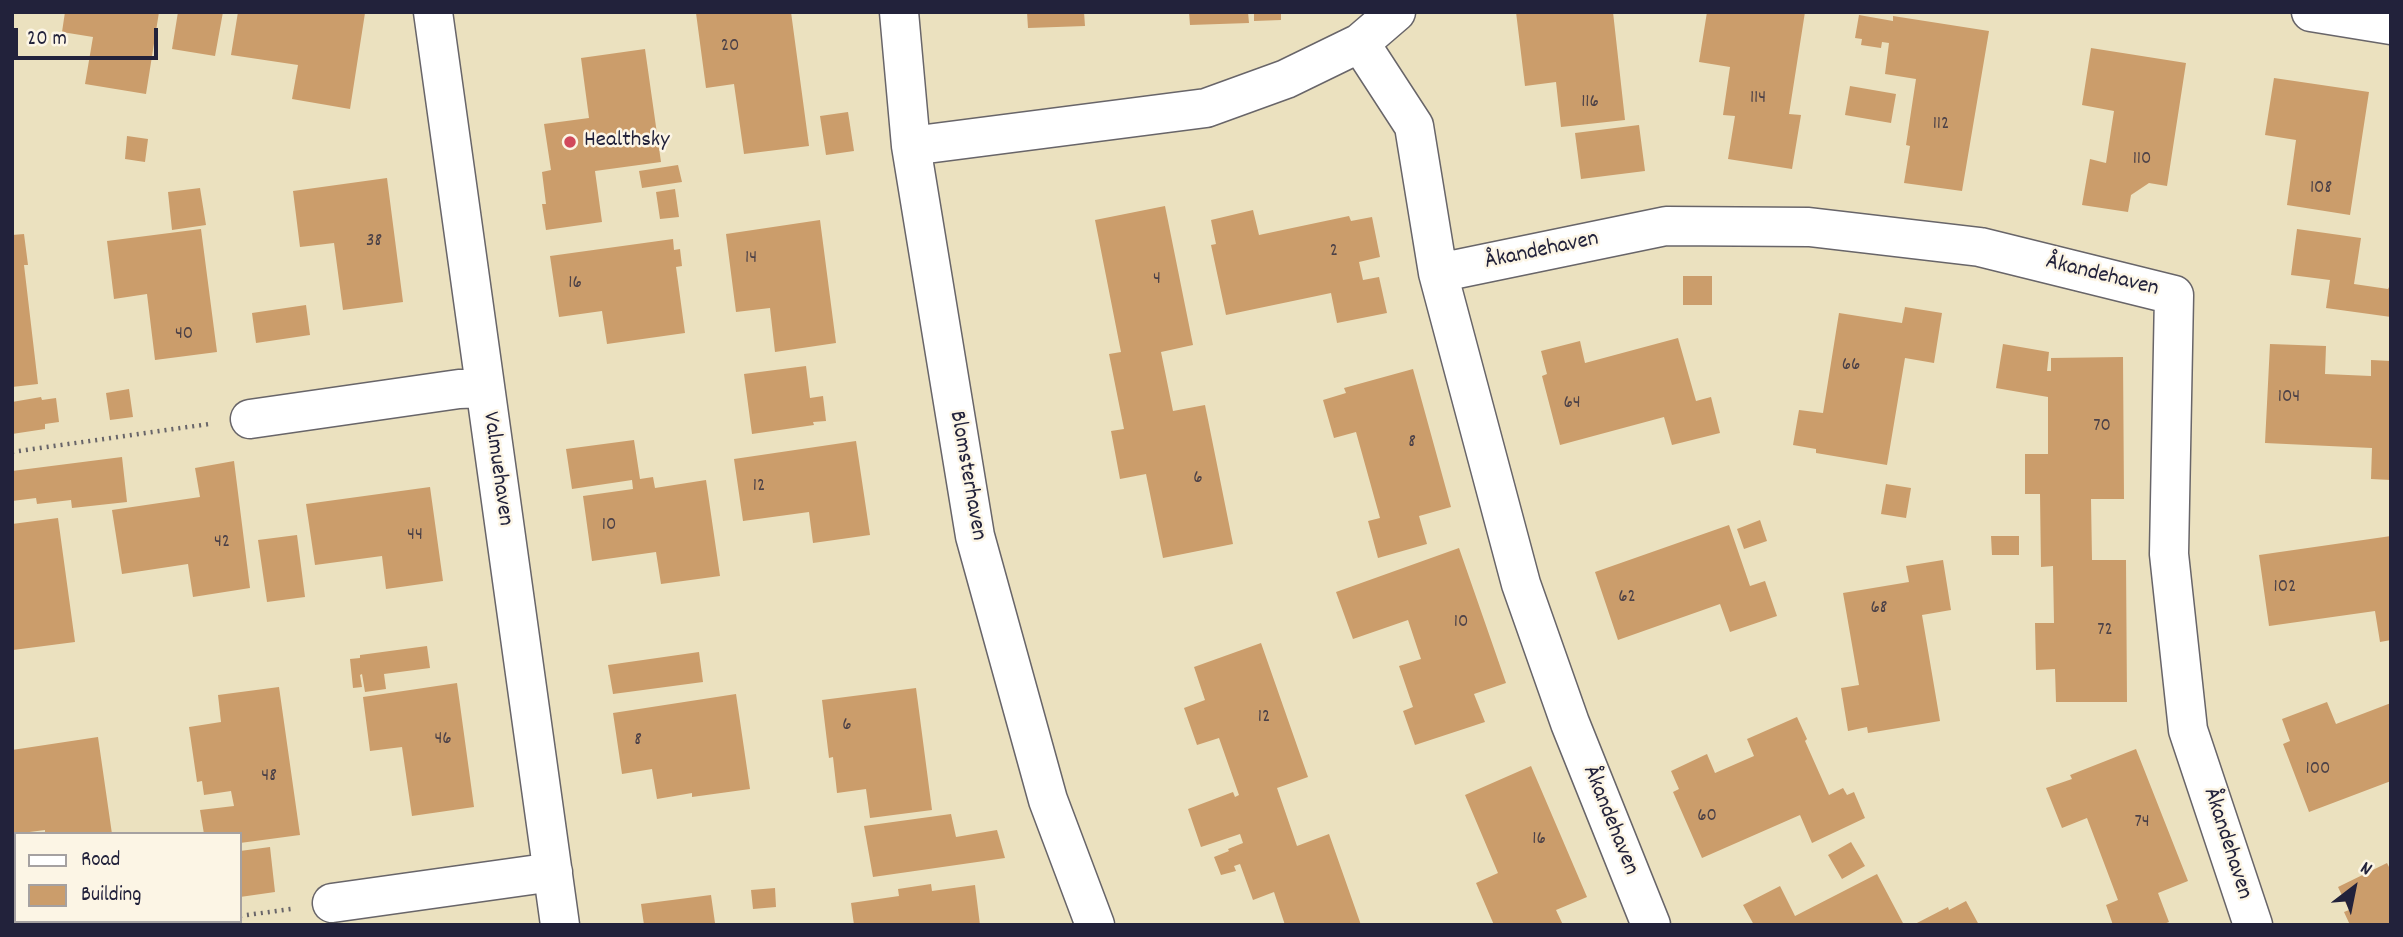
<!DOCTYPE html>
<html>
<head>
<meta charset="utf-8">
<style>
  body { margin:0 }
  #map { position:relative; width:2403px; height:937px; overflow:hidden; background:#ebe1bf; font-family:Dekko,sans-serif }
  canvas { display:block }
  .frame { position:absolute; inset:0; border:14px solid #22223b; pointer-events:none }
  .legend { position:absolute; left:14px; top:832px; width:228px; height:91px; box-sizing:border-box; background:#fcf5e5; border:2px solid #a5a1a1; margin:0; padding:9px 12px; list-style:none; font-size:21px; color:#22223b }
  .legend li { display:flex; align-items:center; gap:14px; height:35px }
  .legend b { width:35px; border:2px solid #a5a1a1 }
  .north { position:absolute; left:2319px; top:853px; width:70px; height:70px; -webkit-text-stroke:5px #fcf5e5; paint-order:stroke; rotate:32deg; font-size:19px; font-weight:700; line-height:28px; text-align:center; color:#22223b }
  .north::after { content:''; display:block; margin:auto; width:24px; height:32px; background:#22223b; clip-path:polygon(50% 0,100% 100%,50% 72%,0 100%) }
  .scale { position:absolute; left:14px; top:28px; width:144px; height:32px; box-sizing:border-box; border:4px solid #22223b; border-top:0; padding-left:9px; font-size:21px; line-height:24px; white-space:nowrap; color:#22223b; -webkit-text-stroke:5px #fcf5e5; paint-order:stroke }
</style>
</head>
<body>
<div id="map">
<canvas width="2403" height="937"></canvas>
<div class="frame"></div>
<ul class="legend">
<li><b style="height:9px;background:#fff"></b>Road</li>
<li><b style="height:19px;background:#cb9d6b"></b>Building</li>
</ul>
<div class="north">N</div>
<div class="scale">20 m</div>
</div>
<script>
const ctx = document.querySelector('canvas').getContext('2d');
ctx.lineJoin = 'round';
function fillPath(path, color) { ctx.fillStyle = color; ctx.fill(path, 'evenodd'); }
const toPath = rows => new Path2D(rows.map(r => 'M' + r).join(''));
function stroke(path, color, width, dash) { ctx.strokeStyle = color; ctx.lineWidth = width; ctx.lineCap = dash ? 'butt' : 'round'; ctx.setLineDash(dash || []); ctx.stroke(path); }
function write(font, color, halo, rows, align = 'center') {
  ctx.font = font + ' Dekko,sans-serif'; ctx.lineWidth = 5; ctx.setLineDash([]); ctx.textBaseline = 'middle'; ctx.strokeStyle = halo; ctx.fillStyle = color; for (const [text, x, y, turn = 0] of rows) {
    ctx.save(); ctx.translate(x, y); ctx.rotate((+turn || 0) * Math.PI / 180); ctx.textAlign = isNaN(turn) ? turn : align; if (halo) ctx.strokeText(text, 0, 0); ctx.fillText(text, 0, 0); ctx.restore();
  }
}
fillPath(toPath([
  [65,12,159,12,146,94,85,84,93,37,62,32],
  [178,12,223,12,215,56,172,49],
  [238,12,365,13,350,109,292,99,298,65,231,55],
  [699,12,791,12,809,146,744,154,734,84,706,88,696,13],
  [1027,12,1084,12,1085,26,1028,28],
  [1189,12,1248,12,1249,23,1190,25],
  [1254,12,1281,12,1281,20,1254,21],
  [1516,12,1613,12,1625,120,1561,127,1556,82,1525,86],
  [1707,12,1805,12,1789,114,1801,115,1792,169,1728,159,1735,116,1723,115,1730,67,1699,62],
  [1859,15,1893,21,1893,16,1989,31,1962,191,1904,183,1910,146,1906,145,1916,79,1885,74,1889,43,1882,42,1881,48,1861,45,1862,39,1855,38],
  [2091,48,2186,63,2167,186,2149,183,2131,195,2128,212,2082,205,2090,159,2106,163,2114,111,2082,105],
  [645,49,661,162,595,171,602,222,546,230,542,204,546,204,542,172,551,170,544,124,589,118,581,58],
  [2274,78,2369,92,2350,215,2287,205,2296,140,2265,135],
  [1850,86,1896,94,1891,123,1845,115],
  [848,112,854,151,826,155,820,116],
  [1639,125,1645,171,1581,179,1575,133],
  [127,136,148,139,145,162,125,159],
  [678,165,682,182,642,188,639,171],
  [387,178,403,302,343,310,334,243,300,247,293,191],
  [200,188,206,225,172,230,168,192],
  [675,189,679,217,660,219,656,192],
  [1165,206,1193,345,1161,352,1173,411,1205,405,1233,544,1163,558,1146,474,1120,479,1111,431,1124,429,1109,354,1121,352,1095,220],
  [1253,210,1259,235,1349,216,1351,221,1372,217,1380,257,1359,262,1363,280,1379,277,1387,313,1337,323,1331,293,1226,315,1211,245,1216,244,1211,220],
  [820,220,836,343,775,352,770,308,736,312,726,234],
  [201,229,217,352,155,360,147,294,114,299,107,241],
  [2297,229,2361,238,2354,284,2388,289,2391,283,2391,317,2326,308,2330,280,2291,275],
  [24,234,28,265,24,265,38,384,12,387,12,235],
  [673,239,674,250,680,249,682,266,676,267,685,333,607,344,602,311,559,317,550,256],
  [1683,276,1712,276,1712,305,1683,305],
  [306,305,310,335,256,343,252,313],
  [1905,307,1942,313,1934,363,1905,358,1887,465,1816,453,1816,449,1793,445,1799,410,1823,413,1839,313,1902,323],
  [1678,338,1696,401,1711,397,1720,433,1672,445,1664,417,1560,445,1542,376,1547,374,1541,351,1580,341,1585,363],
  [2003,344,2049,352,2047,371,2051,371,2051,358,2123,357,2124,499,2091,499,2092,560,2126,560,2127,702,2056,702,2055,669,2036,670,2035,623,2054,623,2053,566,2041,567,2040,494,2025,494,2025,454,2048,454,2048,397,1996,388],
  [2270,344,2326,346,2325,374,2371,376,2371,360,2391,361,2391,480,2371,479,2372,448,2265,443],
  [806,366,810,398,823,396,826,421,813,422,814,425,752,434,744,374],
  [1413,369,1451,507,1419,516,1427,544,1378,558,1368,521,1380,518,1356,432,1334,438,1323,400,1346,393,1344,388],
  [129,389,133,417,110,420,106,393],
  [41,397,42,400,56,398,59,422,45,424,45,429,12,434,12,402],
  [634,440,640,479,653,477,655,488,706,480,720,576,661,584,656,552,592,561,583,496,633,489,632,480,572,489,566,449],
  [856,441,870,535,813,543,809,512,743,521,734,459],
  [122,457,127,502,72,508,71,500,37,504,36,498,12,501,12,471],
  [234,461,250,588,193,597,188,564,122,574,112,510,200,497,195,468],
  [1886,484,1911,488,1906,518,1881,514],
  [430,487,443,581,386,589,382,556,315,565,306,504],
  [58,518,75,642,13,650,12,524],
  [1760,520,1767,541,1744,549,1737,529],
  [1729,525,1750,586,1765,581,1777,616,1730,632,1720,604,1618,640,1595,572],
  [297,535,305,597,267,602,258,540],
  [1991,536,2019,536,2019,555,1992,555],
  [2391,536,2391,640,2380,642,2375,611,2269,626,2259,555],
  [1459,548,1506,683,1474,694,1485,722,1415,745,1403,711,1413,707,1399,666,1421,659,1408,620,1353,639,1336,592],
  [1943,560,1951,610,1922,615,1940,721,1868,733,1867,727,1848,731,1841,688,1859,685,1843,593,1909,582,1906,566],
  [1261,643,1308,777,1277,788,1297,846,1329,834,1361,925,1285,925,1274,892,1253,900,1240,864,1234,866,1236,871,1221,875,1214,857,1229,851,1228,849,1243,843,1240,834,1201,847,1188,809,1233,792,1235,797,1239,795,1219,738,1197,745,1184,708,1205,700,1194,667],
  [427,646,430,668,384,674,386,689,365,692,362,674,360,675,362,687,353,688,350,659,360,658,360,655],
  [699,652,703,682,613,694,608,665],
  [457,683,474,807,412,816,402,747,370,751,363,697],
  [279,687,300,835,240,843,240,834,204,834,200,810,234,806,231,791,204,795,202,781,197,782,189,727,221,722,218,695],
  [916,688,932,810,870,818,866,789,837,793,833,757,829,758,822,700],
  [736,694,750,789,692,797,692,793,657,799,652,769,622,774,613,713],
  [2327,702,2336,724,2391,703,2391,781,2309,812,2283,744,2290,741,2282,719],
  [1797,717,1807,739,1805,741,1829,795,1843,788,1847,795,1854,792,1865,818,1812,843,1800,815,1702,858,1673,792,1679,789,1671,771,1707,754,1715,773,1754,756,1747,739],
  [98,737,112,834,45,834,45,830,14,834,12,750],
  [2136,749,2188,881,2158,893,2169,922,2161,925,2113,925,2106,905,2118,900,2087,818,2062,828,2046,788,2072,779,2070,775],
  [1531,766,1587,897,1556,910,1563,925,1494,925,1476,883,1498,873,1465,795],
  [951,814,956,837,997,830,1005,858,873,877,864,826],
  [1851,842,1865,866,1842,879,1828,855],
  [270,847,275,892,240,897,240,851],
  [2387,863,2391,871,2391,925,2350,925,2344,912,2349,910,2338,887],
  [1877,874,1904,925,1754,925,1743,905,1780,886,1795,916],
  [931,884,932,891,975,885,980,925,854,925,851,903,899,896,898,889],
  [775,888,776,907,753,909,751,890],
  [711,895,715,923,644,925,641,904],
  [1966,901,1979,925,1913,925,1948,907,1949,910]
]), '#cb9d6b');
const minor = toPath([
  [433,12,560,925],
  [899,12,911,146,975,536,1048,800,1095,925],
  [2311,12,2391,25],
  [1360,43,1414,126,1438,273,1521,584,1570,723,1651,925],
  [911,146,1206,108,1286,79,1360,43,1396,12],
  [1438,273,1666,226,1809,227,1980,247,2174,295,2169,554,2188,730,2253,925],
  [250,419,459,389,485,388],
  [332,903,553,872]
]);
stroke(minor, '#686569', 41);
stroke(toPath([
  [12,452,209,424],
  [240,916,291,909],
  [170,925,197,921]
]), '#686569', 4.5, [2, 5]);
stroke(minor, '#fff', 38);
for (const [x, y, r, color] of [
  [570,142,7,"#d1495b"]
]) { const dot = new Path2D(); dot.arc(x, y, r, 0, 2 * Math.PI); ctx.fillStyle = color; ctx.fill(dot); stroke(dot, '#fcf5e5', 2.5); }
write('19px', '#4c4147', null, [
  ["20",730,47],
  ["114",1758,99],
  ["116",1590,103],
  ["112",1941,125],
  ["110",2142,160],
  ["108",2321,189],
  ["38",374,242],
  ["2",1334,252],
  ["14",751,259],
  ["4",1157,280],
  ["16",575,284],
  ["40",184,335],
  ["66",1851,366],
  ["104",2289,398],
  ["64",1572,404],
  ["70",2102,427],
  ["8",1412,443],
  ["6",1198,479],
  ["12",759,487],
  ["10",609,526],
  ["44",415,536],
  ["42",222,543],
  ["102",2285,588],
  ["62",1627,598],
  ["68",1879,609],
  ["10",1461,623],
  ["72",2105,631],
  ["12",1264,718],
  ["6",847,726],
  ["46",443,740],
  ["8",638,741],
  ["100",2318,770],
  ["48",269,777],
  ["60",1707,817],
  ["74",2142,823],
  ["16",1539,840]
]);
write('23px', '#22223b', '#fcf5e5', [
  ["Healthsky",584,142]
], 'left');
write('23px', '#22223b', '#fcf5e5', [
  ["Åkandehaven",1542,252,-12],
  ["Åkandehaven",2102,277,14],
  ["Valmuehaven",496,469,82],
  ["Blomsterhaven",966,476,80],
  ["Åkandehaven",1609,821,68],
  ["Åkandehaven",2226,844,72]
]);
</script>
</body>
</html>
